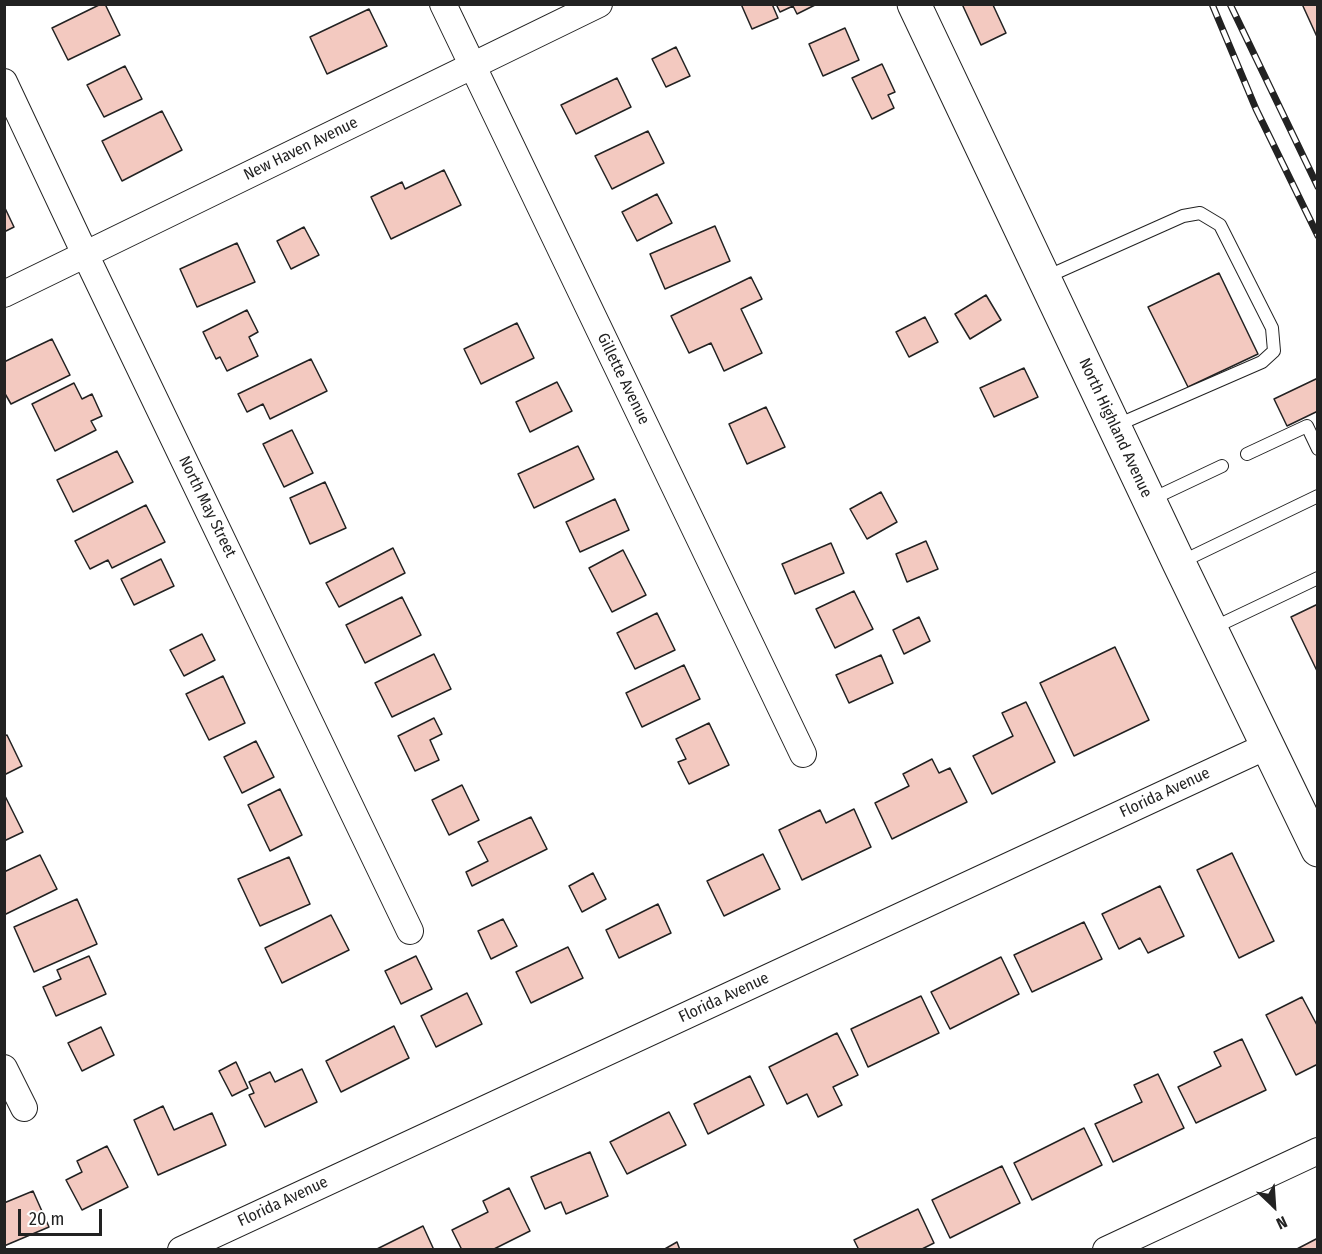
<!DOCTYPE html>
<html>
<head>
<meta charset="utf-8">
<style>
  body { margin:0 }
  #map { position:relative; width:1322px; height:1254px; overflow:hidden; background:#fff; font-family:"Fira Sans Condensed",sans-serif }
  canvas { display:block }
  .frame { position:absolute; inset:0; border:6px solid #222; pointer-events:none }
  .north { position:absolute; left:1244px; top:1176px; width:60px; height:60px; -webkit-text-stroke:4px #fff; paint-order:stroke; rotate:155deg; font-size:16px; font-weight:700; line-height:24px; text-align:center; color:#222 }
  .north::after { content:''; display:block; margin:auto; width:21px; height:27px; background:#222; clip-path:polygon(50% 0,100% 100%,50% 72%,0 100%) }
  .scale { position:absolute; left:18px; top:1209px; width:84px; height:27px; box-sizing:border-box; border:3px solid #222; border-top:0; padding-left:8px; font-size:18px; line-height:21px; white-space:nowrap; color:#222; -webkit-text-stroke:4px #fff; paint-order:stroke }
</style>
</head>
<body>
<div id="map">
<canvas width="1322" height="1254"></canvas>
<div class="frame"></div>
<div class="north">N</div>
<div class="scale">20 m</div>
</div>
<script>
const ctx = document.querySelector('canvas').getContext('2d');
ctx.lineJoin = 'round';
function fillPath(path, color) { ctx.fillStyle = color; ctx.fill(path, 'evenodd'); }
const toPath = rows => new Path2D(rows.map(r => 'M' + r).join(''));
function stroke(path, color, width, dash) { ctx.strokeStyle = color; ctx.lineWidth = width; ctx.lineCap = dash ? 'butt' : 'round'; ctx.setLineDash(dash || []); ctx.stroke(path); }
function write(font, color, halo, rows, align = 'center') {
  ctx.font = font + ' "Fira Sans Condensed",sans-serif'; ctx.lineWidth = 4.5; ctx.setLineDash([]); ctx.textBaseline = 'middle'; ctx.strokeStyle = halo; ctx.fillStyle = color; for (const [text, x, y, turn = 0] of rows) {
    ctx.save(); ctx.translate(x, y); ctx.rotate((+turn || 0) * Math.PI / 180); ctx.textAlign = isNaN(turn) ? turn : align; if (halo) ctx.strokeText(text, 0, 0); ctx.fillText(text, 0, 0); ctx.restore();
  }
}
const building = toPath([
  [101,4,105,4,120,35,68,60,52,28,101,4],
  [741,4,772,4,778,18,752,29,741,4],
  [776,4,817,4,797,14,793,6,780,12,776,4],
  [962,4,995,4,993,5,1006,33,981,45,962,4],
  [1302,4,1318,4,1318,39,1302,4],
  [369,9,387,46,327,74,310,37,369,9],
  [845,28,859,60,823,76,809,44,845,28],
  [676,47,690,76,666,87,652,59,676,47],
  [882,64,895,92,888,95,894,108,872,119,852,78,882,64],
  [125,66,142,99,104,117,87,85,125,66],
  [617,78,631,107,576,134,561,105,617,78],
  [162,111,182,150,122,181,102,141,162,111],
  [648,131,664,163,612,189,595,156,648,131],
  [444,170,461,205,391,239,371,197,402,182,405,189,444,170],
  [657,194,672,223,637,241,622,212,657,194],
  [4,206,14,227,4,232,4,206],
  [715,226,730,261,665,289,650,254,715,226],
  [304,227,319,255,291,269,277,241,304,227],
  [237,243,255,282,197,307,180,269,237,243],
  [1219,273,1258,354,1188,387,1148,307,1219,273],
  [751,277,762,299,741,309,762,353,724,371,711,343,689,353,671,316,751,277],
  [986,295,1001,320,970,339,955,314,986,295],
  [247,310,258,332,249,337,258,356,227,371,220,357,216,359,203,332,247,310],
  [925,317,938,342,909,357,896,332,925,317],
  [517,323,534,358,481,384,464,349,517,323],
  [52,339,70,375,11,404,4,392,4,362,52,339],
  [311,359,327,391,270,419,263,404,247,412,238,394,311,359],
  [1024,368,1038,397,994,417,980,388,1024,368],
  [1318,378,1318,411,1287,426,1274,399,1318,378],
  [557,382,572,411,530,432,516,402,557,382],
  [74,383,82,399,92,394,102,416,91,421,96,430,55,451,32,404,74,383],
  [766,407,785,447,747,464,729,424,766,407],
  [292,430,313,473,284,487,263,444,292,430],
  [578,446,594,479,534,508,518,474,578,446],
  [117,451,133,482,73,512,57,480,117,451],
  [325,482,346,528,310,544,290,498,325,482],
  [881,492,897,522,867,539,850,509,881,492],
  [615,499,629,530,580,552,566,522,615,499],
  [146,505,165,542,112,568,108,560,90,569,75,541,146,505],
  [926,541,938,569,907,582,896,554,926,541],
  [831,543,844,573,795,594,782,564,831,543],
  [393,548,405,573,339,607,326,583,393,548],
  [623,550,646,595,612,612,589,568,623,550],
  [161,559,174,586,134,605,121,579,161,559],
  [854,591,873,629,835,648,816,609,854,591],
  [402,597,421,635,365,663,346,625,402,597],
  [1318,604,1318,673,1291,617,1318,604],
  [657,613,675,650,635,669,617,633,657,613],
  [919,617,930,641,904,654,893,630,919,617],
  [202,634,215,660,184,676,170,650,202,634],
  [1115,647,1149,720,1074,756,1040,683,1115,647],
  [434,654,451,689,392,717,375,683,434,654],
  [881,655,893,683,849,703,836,675,881,655],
  [684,665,700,699,642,727,626,693,684,665],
  [223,676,245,723,209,740,186,694,223,676],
  [1026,702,1055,762,992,794,973,756,1013,736,1002,713,1026,702],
  [434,718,442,734,430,740,439,760,415,771,398,736,434,718],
  [709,723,729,765,689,784,678,762,686,759,676,739,709,723],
  [7,735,22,766,4,775,4,736,7,735],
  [256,741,274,777,242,793,224,757,256,741],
  [932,759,939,773,950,768,967,802,892,839,875,803,909,786,903,774,932,759],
  [462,785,479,820,449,835,432,800,462,785],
  [280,789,302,835,270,851,248,805,280,789],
  [4,794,23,832,4,841,4,794],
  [854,809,871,847,802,880,779,830,820,810,826,823,854,809],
  [531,817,547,849,472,886,466,872,488,861,478,842,531,817],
  [1232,853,1274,941,1239,958,1197,870,1232,853],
  [763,854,780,889,724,916,707,881,763,854],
  [40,855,57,889,4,915,4,872,40,855],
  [289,857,310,904,260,926,238,879,289,857],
  [593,873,606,899,582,912,569,886,593,873],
  [1160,886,1184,936,1148,953,1140,938,1119,949,1102,914,1160,886],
  [77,899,97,944,34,972,14,927,77,899],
  [658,904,671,933,619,958,606,930,658,904],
  [331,915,349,950,282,983,265,948,331,915],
  [503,919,517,946,491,959,478,931,503,919],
  [1084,922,1102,959,1032,992,1014,955,1084,922],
  [568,947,583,978,531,1003,516,972,568,947],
  [89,956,106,994,56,1016,43,987,61,979,57,970,89,956],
  [416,956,432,989,401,1004,385,971,416,956],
  [1001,957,1019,994,950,1029,931,992,1001,957],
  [467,993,482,1024,436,1047,421,1016,467,993],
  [921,996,939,1033,868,1067,851,1029,921,996],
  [1302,997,1318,1027,1318,1064,1296,1075,1266,1015,1302,997],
  [394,1026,409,1058,341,1092,326,1061,394,1026],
  [101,1027,114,1055,82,1071,68,1043,101,1027],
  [837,1033,858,1075,833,1087,842,1105,818,1117,807,1094,787,1104,769,1067,837,1033],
  [1242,1039,1266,1090,1196,1123,1178,1087,1221,1066,1214,1052,1242,1039],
  [236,1062,248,1088,232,1096,219,1071,236,1062],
  [302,1069,317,1102,265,1127,249,1095,254,1093,249,1082,270,1072,275,1082,302,1069],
  [1158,1074,1184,1128,1113,1162,1095,1124,1142,1102,1134,1085,1158,1074],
  [750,1076,764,1105,708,1134,694,1104,750,1076],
  [163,1106,174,1130,212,1113,226,1145,158,1175,134,1120,163,1106],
  [669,1112,686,1145,627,1174,610,1142,669,1112],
  [1084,1128,1102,1165,1032,1200,1014,1163,1084,1128],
  [107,1146,128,1187,82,1210,66,1180,82,1172,77,1161,107,1146],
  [590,1152,608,1196,566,1214,561,1202,545,1209,531,1177,590,1152],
  [1002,1166,1020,1203,950,1238,932,1200,1002,1166],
  [509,1188,530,1231,492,1250,462,1250,452,1230,488,1212,483,1201,509,1188],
  [33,1191,49,1227,4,1246,4,1203,33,1191],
  [918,1209,934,1243,920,1250,859,1250,854,1240,918,1209],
  [423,1226,434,1250,375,1250,423,1226],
  [1318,1238,1318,1250,1295,1250,1318,1238],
  [677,1242,680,1250,663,1250,677,1242]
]);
fillPath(building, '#f3c9c0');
stroke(building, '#222', 1.5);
const lane = toPath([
  [1044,278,1183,216,1200,213,1220,225,1272,328,1274,351,1262,362,1115,426],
  [1247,454,1307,426,1318,449],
  [1150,500,1222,466],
  [1181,562,1318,496],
  [1213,628,1318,578]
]);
const street = toPath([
  [443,4,803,754],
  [4,82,85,254,410,931],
  [4,294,599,4],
  [4,1068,24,1108],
  [181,1250,1267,746],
  [1106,1250,1318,1151]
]);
const secondary = toPath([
  [914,4,1179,563,1318,850]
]);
stroke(lane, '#222', 14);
stroke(street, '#222', 28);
stroke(secondary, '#222', 35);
stroke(lane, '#fff', 12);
stroke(street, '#fff', 26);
stroke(secondary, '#fff', 33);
const rail = toPath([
  [1212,4,1256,109,1318,236],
  [1230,4,1318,187]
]);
stroke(rail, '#222', 7);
stroke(rail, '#fff', 4.5, [14]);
write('16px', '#222', '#fff', [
  ["New Haven Avenue",301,149,-26],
  ["Gillette Avenue",623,379,64],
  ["North Highland Avenue",1115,428,65],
  ["North May Street",207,507,64],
  ["Florida Avenue",1165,793,-25],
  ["Florida Avenue",724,998,-25],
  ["Florida Avenue",283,1202,-25]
]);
</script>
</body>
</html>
